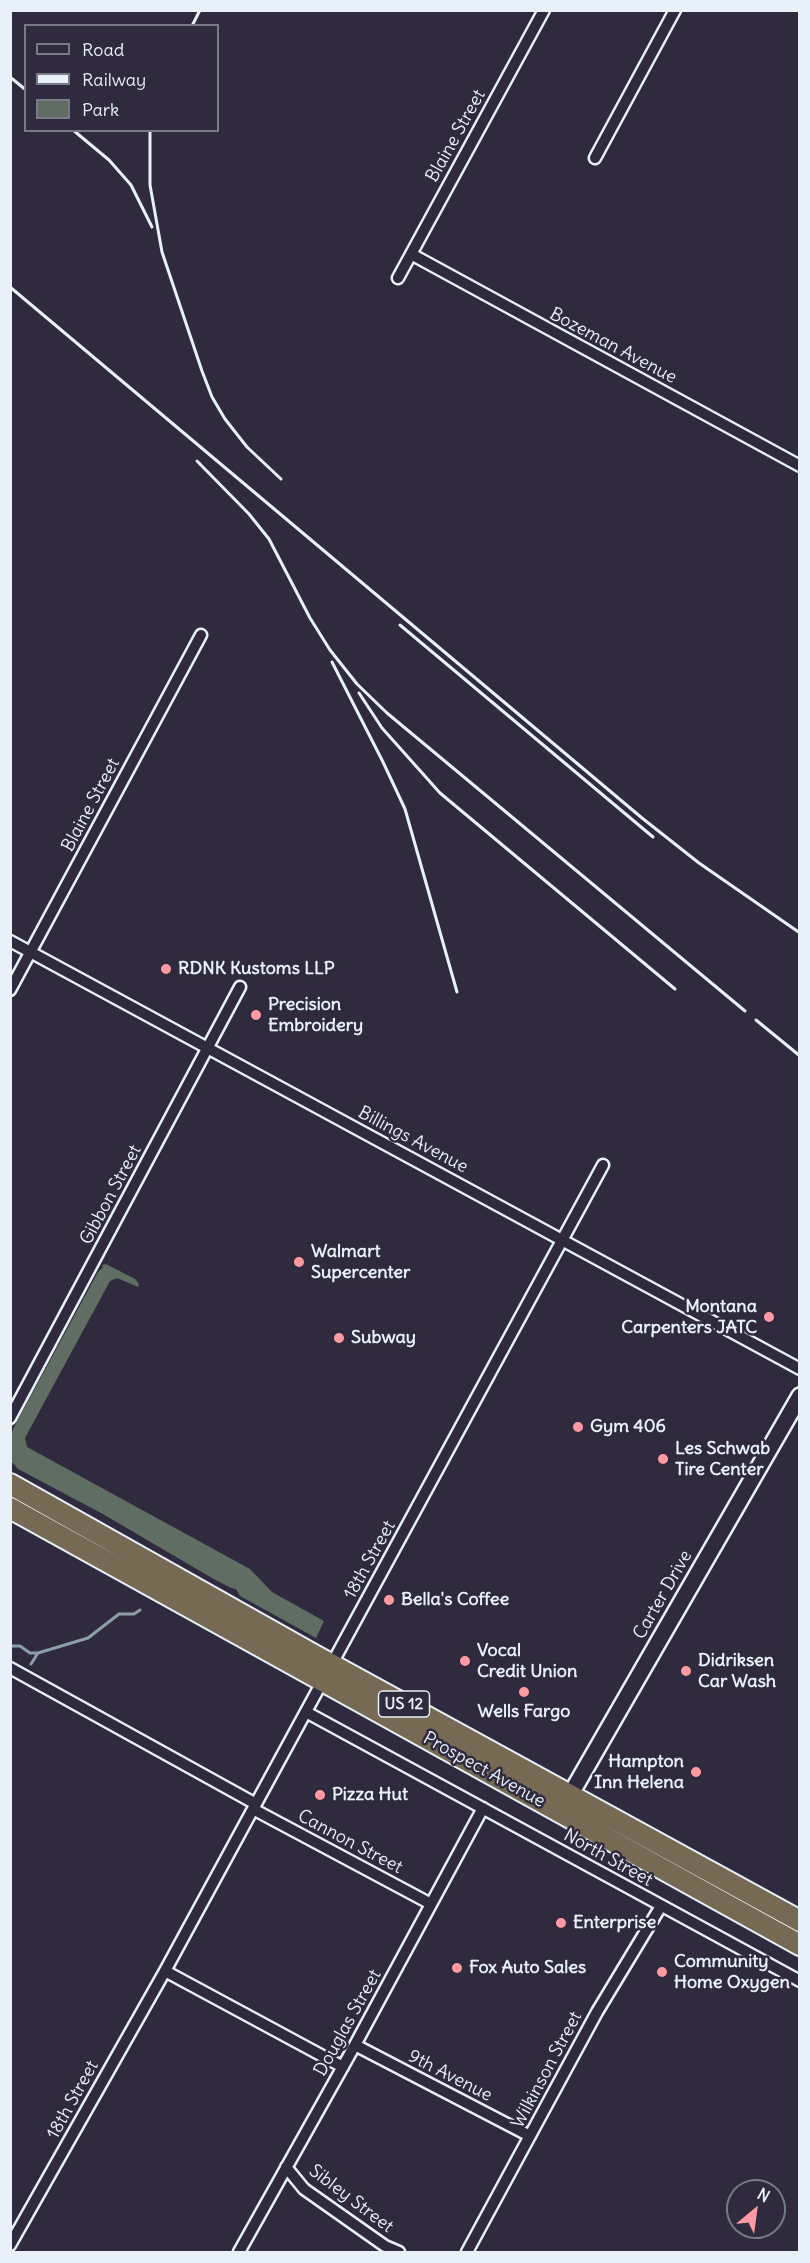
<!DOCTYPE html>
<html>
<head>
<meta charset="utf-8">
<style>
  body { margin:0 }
  #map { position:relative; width:810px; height:2263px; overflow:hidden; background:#2f2a3d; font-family:Delius,sans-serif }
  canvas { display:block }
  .frame { position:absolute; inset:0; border:12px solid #e8f1f8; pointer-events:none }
  .legend { position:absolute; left:24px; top:24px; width:195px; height:108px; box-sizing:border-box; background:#2f2a3d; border:2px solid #797a88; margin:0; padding:8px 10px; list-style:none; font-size:18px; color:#e8f1f8 }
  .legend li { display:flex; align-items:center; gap:12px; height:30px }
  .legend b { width:30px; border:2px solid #797a88 }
  .north { position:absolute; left:726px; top:2179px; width:60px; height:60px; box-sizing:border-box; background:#2f2a3d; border:2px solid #797a88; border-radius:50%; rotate:29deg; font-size:16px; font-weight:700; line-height:24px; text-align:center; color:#e8f1f8 }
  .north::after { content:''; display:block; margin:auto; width:21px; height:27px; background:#ff9aa2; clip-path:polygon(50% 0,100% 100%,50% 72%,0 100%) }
</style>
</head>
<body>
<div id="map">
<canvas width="810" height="2263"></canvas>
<div class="frame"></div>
<ul class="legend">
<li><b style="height:8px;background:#2f2a3d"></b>Road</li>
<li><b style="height:8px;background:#e8f1f8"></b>Railway</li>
<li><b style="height:16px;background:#5f6d63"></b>Park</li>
</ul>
<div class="north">N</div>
</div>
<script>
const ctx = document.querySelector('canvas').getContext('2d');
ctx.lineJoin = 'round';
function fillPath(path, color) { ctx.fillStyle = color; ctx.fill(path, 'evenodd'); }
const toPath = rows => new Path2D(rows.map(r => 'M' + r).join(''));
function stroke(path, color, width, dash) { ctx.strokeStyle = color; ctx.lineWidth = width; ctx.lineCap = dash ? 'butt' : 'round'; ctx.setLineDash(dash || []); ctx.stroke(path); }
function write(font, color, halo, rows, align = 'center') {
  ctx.font = font + ' Delius,sans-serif'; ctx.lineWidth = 5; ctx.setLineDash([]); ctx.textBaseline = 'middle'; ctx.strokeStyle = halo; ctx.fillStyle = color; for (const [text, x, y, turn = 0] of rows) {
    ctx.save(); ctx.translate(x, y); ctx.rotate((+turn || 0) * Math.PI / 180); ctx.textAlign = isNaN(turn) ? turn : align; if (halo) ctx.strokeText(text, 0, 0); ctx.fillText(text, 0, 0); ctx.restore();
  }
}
fillPath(toPath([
  [106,1264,135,1279,139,1284,138,1287,117,1278,110,1281,25,1438,27,1447,250,1569,272,1592,324,1621,316,1638,240,1596,236,1589,231,1588,212,1578,101,1513,18,1469,11,1461,11,1435,14,1427,98,1272,103,1267,102,1265]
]), '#5f6d63');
stroke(toPath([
  [10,1646,20,1646,30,1653,38,1653,88,1638,119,1614,134,1614,140,1610],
  [31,1664,38,1653]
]), '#8b9eaa', 3);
const street = toPath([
  [595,158,675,10],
  [411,254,800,466],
  [398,278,544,10],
  [10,941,800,1369],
  [10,990,201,635],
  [10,1418,240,987],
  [10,1668,256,1804],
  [306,1712,800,1981],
  [253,1809,431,1904],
  [165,1971,343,2067],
  [355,2045,530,2136],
  [286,2167,304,2189,385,2246,399,2252],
  [10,2245,165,1971,603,1165],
  [239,2252,355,2045,483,1808],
  [467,2252,597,2012,661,1906]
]);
const secondary = toPath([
  [565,1804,800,1396]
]);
const highway = toPath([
  [10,1484,314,1655,800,1921],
  [10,1508,800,1945]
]);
stroke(street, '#e8f1f8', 15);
stroke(secondary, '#e8f1f8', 20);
stroke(highway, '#e8f1f8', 24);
stroke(street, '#2f2a3d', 10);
stroke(secondary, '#2f2a3d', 15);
stroke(highway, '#776a54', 20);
stroke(toPath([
  [192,26,200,10],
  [10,77,26,90],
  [73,130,109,160,131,185,152,227],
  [150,130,150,185,162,252,202,371,212,397,225,419,247,447,281,479],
  [10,287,642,818,699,863,800,933],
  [197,461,249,514,269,539,310,618,330,650,357,684,387,713,745,1011],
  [400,625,653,837],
  [332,662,383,762,405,809,457,992],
  [359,693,382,728,440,793,675,989],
  [756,1020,800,1056]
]), '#e8f1f8', 3);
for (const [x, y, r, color] of [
  [166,969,6,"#ff9aa2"],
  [256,1015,6,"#ff9aa2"],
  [299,1262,6,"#ff9aa2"],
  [769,1317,6,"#ff9aa2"],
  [339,1338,6,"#ff9aa2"],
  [578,1427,6,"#ff9aa2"],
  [663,1459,6,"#ff9aa2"],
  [389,1600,6,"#ff9aa2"],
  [465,1661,6,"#ff9aa2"],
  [686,1671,6,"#ff9aa2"],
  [524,1692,6,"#ff9aa2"],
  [696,1772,6,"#ff9aa2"],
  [320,1795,6,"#ff9aa2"],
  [561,1923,6,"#ff9aa2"],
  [457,1968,6,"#ff9aa2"],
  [662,1972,6,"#ff9aa2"]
]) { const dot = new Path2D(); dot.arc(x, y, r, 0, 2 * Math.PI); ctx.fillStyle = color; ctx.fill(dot); stroke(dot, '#2f2a3d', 2); }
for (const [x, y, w] of [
  [404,1704,51]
]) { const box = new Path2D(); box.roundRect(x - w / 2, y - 13, w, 26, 4.5); ctx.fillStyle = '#2f2a3d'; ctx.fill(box); stroke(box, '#e8f1f8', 1.5); }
write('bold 16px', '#e8f1f8', null, [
  ["US 12",404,1704]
]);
write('18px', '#e8f1f8', '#2f2a3d', [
  ["Blaine Street",456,136,-61],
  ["Bozeman Avenue",613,346,28],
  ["Blaine Street",91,805,-62],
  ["Billings Avenue",413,1140,28],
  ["Gibbon Street",111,1195,-62],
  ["18th Street",370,1560,-61],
  ["Carter Drive",663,1595,-60],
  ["Prospect Avenue",484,1770,29],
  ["Cannon Street",350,1842,28],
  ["North Street",608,1858,29],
  ["Douglas Street",348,2023,-61],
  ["Wilkinson Street",547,2070,-62],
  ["9th Avenue",450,2076,27],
  ["18th Street",73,2100,-61],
  ["Sibley Street",351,2199,37]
]);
write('bold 18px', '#e8f1f8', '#2f2a3d', [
  ["RDNK Kustoms LLP",178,969],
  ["Precision",268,1005],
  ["Embroidery",268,1026],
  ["Walmart",311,1252],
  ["Supercenter",311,1273],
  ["Montana",757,1307,"right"],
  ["Carpenters JATC",757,1328,"right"],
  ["Subway",351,1338],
  ["Gym 406",590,1427],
  ["Les Schwab",675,1449],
  ["Tire Center",675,1470],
  ["Bella's Coffee",401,1600],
  ["Vocal",477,1651],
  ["Credit Union",477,1672],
  ["Didriksen",698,1661],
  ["Car Wash",698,1682],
  ["Wells Fargo",524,1712,"center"],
  ["Hampton",684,1762,"right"],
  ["Inn Helena",684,1783,"right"],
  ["Pizza Hut",332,1795],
  ["Enterprise",573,1923],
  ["Community",674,1962],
  ["Home Oxygen",674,1983],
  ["Fox Auto Sales",469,1968]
], 'left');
</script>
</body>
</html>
